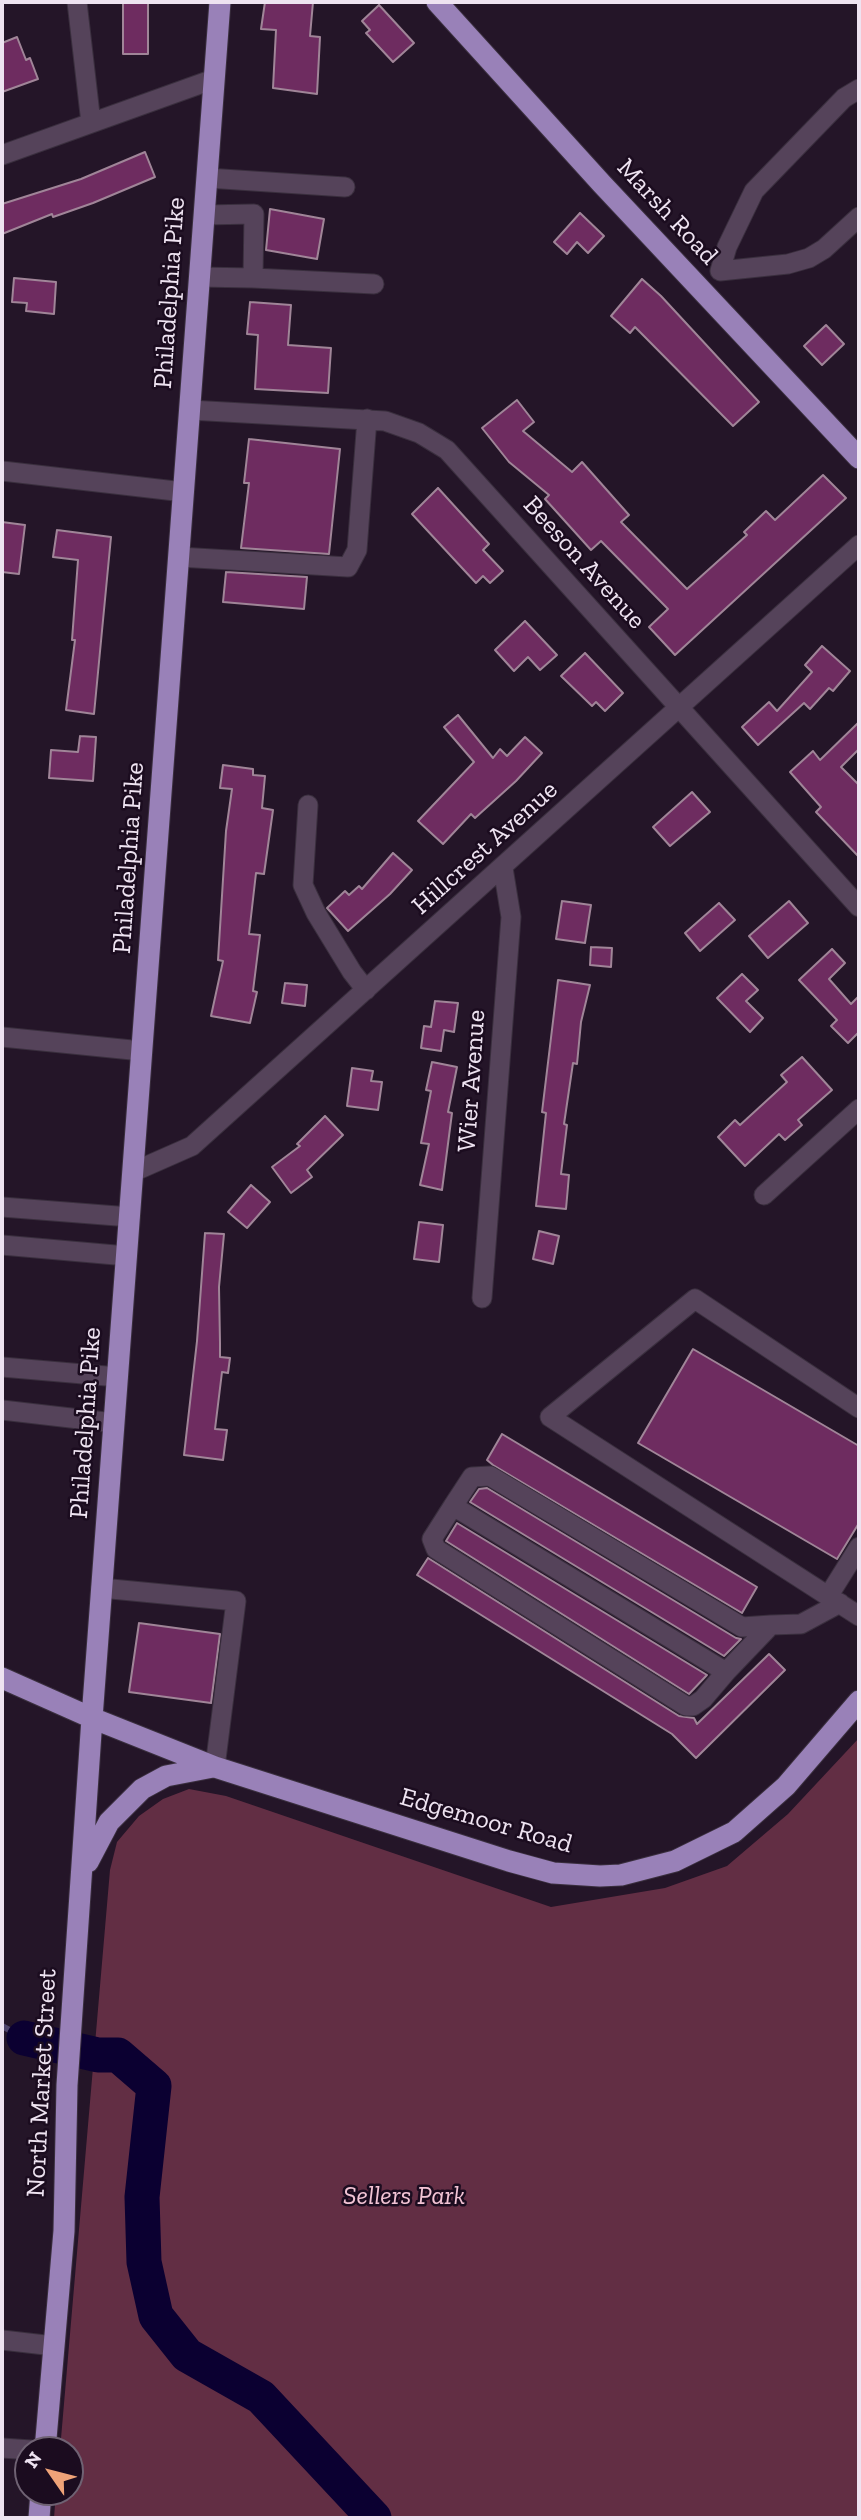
<!DOCTYPE html>
<html>
<head>
<meta charset="utf-8">
<style>
  body { margin:0 }
  #map { position:relative; width:861px; height:2520px; overflow:hidden; background:#241528; font-family:"Zilla Slab",serif }
  canvas { display:block }
  .frame { position:absolute; inset:0; border:4px solid #eee3f1; pointer-events:none }
  .north { position:absolute; left:14px; top:2436px; width:70px; height:70px; box-sizing:border-box; background:#1b0c1f; border:2px solid #6f6273; border-radius:50%; rotate:305deg; font-size:19px; font-weight:700; line-height:28px; text-align:center; color:#eee3f1 }
  .north::after { content:''; display:block; margin:auto; width:24px; height:32px; background:#efa378; clip-path:polygon(50% 0,100% 100%,50% 72%,0 100%) }
</style>
</head>
<body>
<div id="map">
<canvas width="861" height="2520"></canvas>
<div class="frame"></div>
<div class="north">N</div>
</div>
<script>
const ctx = document.querySelector('canvas').getContext('2d');
ctx.lineJoin = 'round';
function fillPath(path, color) { ctx.fillStyle = color; ctx.fill(path, 'evenodd'); }
const toPath = rows => new Path2D(rows.map(r => 'M' + r).join(''));
function stroke(path, color, width, dash) { ctx.strokeStyle = color; ctx.lineWidth = width; ctx.lineCap = dash ? 'butt' : 'round'; ctx.setLineDash(dash || []); ctx.stroke(path); }
function write(font, color, halo, rows, align = 'center') {
  ctx.font = font + ' "Zilla Slab",serif'; ctx.lineWidth = 5; ctx.setLineDash([]); ctx.textBaseline = 'middle'; ctx.strokeStyle = halo; ctx.fillStyle = color; for (const [text, x, y, turn = 0] of rows) {
    ctx.save(); ctx.translate(x, y); ctx.rotate((+turn || 0) * Math.PI / 180); ctx.textAlign = isNaN(turn) ? turn : align; if (halo) ctx.strokeText(text, 0, 0); ctx.fillText(text, 0, 0); ctx.restore();
  }
}
fillPath(toPath([
  [859,1738,859,2518,54,2518,56,2492,70,2492,70,2450,60,2450,110,1870,117,1842,139,1816,163,1799,189,1789,226,1796,551,1907,665,1888,727,1866,788,1814]
]), '#622e44');
stroke(toPath([
  [2,2026,24,2038]
]), '#4f446b', 6);
stroke(toPath([
  [24,2038,98,2055,118,2055,154,2086,142,2197,144,2262,156,2316,187,2355,261,2397,374,2518]
]), '#0b0031', 35);
const building = toPath([
  [123,2,148,2,148,54,123,54,123,2],
  [265,2,313,2,310,36,320,37,317,94,273,88,276,30,261,29,265,2],
  [379,5,414,43,393,62,366,33,370,30,362,21,379,5],
  [17,37,26,60,30,58,38,79,2,92,2,43,17,37],
  [145,152,155,177,93,203,53,217,52,214,2,234,2,204,81,179,145,152],
  [270,209,324,219,317,259,266,250,270,209],
  [580,213,604,236,588,253,577,242,567,254,554,242,580,213],
  [14,278,56,282,54,314,26,311,27,303,12,302,14,278],
  [642,279,661,296,759,402,733,426,635,327,630,333,611,316,642,279],
  [250,302,291,305,288,345,331,348,328,393,255,389,258,335,247,334,250,302],
  [826,325,844,344,822,365,804,346,826,325],
  [517,400,534,422,523,431,572,472,582,462,629,515,621,522,687,589,747,535,744,532,766,511,775,520,823,475,846,498,675,655,649,627,668,609,601,541,591,550,545,499,549,495,509,462,482,428,517,400],
  [249,439,340,449,329,554,241,548,249,483,244,483,249,439],
  [438,488,489,544,483,550,503,571,490,583,483,576,476,583,412,514,438,488],
  [2,522,25,525,19,574,2,572,2,522],
  [57,530,111,537,94,714,66,710,75,640,72,640,78,560,53,557,57,530],
  [226,572,307,577,304,609,223,602,226,572],
  [525,621,557,655,540,670,528,657,514,671,495,650,525,621],
  [822,646,850,671,833,691,829,688,810,709,804,703,758,745,742,727,769,702,777,711,812,672,805,665,822,646],
  [585,653,623,693,605,711,596,702,592,706,561,676,585,653],
  [458,715,493,758,500,749,507,756,525,737,542,753,516,781,475,818,471,814,443,844,418,821,474,762,444,727,458,715],
  [859,722,859,749,841,767,859,785,859,857,816,812,821,807,790,772,813,751,820,760,859,722],
  [80,736,96,737,93,781,49,778,51,750,78,752,80,736],
  [223,765,253,769,253,775,265,776,262,808,273,810,264,874,256,873,249,934,260,935,253,991,257,992,250,1023,211,1016,223,961,218,960,226,831,232,789,220,788,223,765],
  [692,792,710,812,670,846,653,827,692,792],
  [393,853,412,870,390,894,348,931,327,908,345,891,349,895,359,886,362,889,393,853],
  [562,901,591,905,585,943,556,939,562,901],
  [789,901,808,923,768,958,749,936,789,901],
  [719,903,735,920,700,951,685,933,719,903],
  [591,947,612,948,611,967,590,965,591,947],
  [832,949,845,963,829,979,851,1004,859,996,859,1032,848,1043,831,1026,837,1020,799,980,832,949],
  [742,974,758,990,746,1001,763,1018,750,1032,717,998,742,974],
  [558,980,590,985,581,1022,577,1064,573,1063,564,1124,567,1125,561,1174,569,1175,566,1209,536,1206,546,1113,542,1112,558,980],
  [285,983,307,985,305,1006,282,1003,285,983],
  [435,1001,458,1003,454,1032,444,1030,441,1051,421,1048,424,1026,431,1027,435,1001],
  [802,1057,832,1090,798,1120,802,1125,785,1140,779,1134,745,1166,718,1137,735,1120,740,1125,787,1082,781,1075,802,1057],
  [432,1062,457,1067,448,1112,452,1113,442,1190,420,1185,429,1144,421,1143,431,1091,426,1090,432,1062],
  [352,1068,373,1071,371,1081,382,1082,378,1110,347,1106,352,1068],
  [325,1116,343,1135,307,1170,312,1177,291,1193,272,1167,300,1146,297,1144,325,1116],
  [251,1185,270,1202,247,1228,228,1212,251,1185],
  [419,1222,443,1225,439,1262,414,1259,419,1222],
  [539,1231,559,1236,553,1264,533,1259,539,1231],
  [205,1233,224,1234,219,1287,220,1343,220,1357,230,1358,228,1373,222,1372,215,1429,227,1430,223,1460,184,1455,197,1341,205,1233],
  [693,1349,859,1446,859,1523,837,1559,638,1443,693,1349],
  [502,1434,757,1587,742,1613,493,1465,487,1460,502,1434],
  [487,1488,736,1638,741,1639,724,1656,470,1502,479,1489,487,1488],
  [457,1523,707,1675,689,1694,446,1541,457,1523],
  [428,1558,679,1716,694,1718,697,1724,769,1654,785,1670,696,1758,672,1734,417,1575,428,1558],
  [139,1623,220,1634,211,1703,129,1692,139,1623]
]);
fillPath(building, '#6e2c60');
stroke(building, '#a08598', 2);
const minor = toPath([
  [77,2,91,123],
  [859,89,844,98,754,191,727,247,720,271,788,264,809,258,824,249,859,217],
  [2,155,214,79],
  [207,178,345,187],
  [199,277,253,278,254,214,204,215],
  [253,278,374,284],
  [190,410,385,421,419,433,447,450,859,907],
  [2,471,184,492],
  [179,557,348,567,357,550,367,419],
  [308,805,303,885,316,913,352,972,366,990],
  [2,1037,142,1051],
  [133,1172,192,1146,859,545],
  [764,1195,859,1109],
  [2,1207,130,1217],
  [2,1245,127,1256],
  [482,1298,511,917,503,868],
  [2,1367,118,1377],
  [859,1408,695,1299,550,1417,859,1616],
  [2,1410,114,1423],
  [453,1506,432,1539,436,1549,686,1706,693,1706,703,1699,726,1672],
  [101,1588,236,1601,215,1767],
  [829,1595,859,1547],
  [771,1625,726,1672,453,1506,472,1477,490,1476,742,1627,771,1625,801,1624,840,1603],
  [2,2340,54,2346],
  [2,2448,31,2450]
]);
const major = toPath([
  [437,2,602,184,859,458],
  [2,1678,92,1718,215,1767,509,1861,553,1873,600,1876,621,1875,675,1861,734,1832,786,1786,859,1701],
  [88,1862,109,1822,142,1789,166,1776,213,1767],
  [45,2450,64,2231,67,2085,92,1718,220,2],
  [39,2518,41,2492]
]);
stroke(minor, '#3a2f3e', 21);
stroke(major, '#3a2f3e', 23);
stroke(minor, '#55435a', 19);
stroke(major, '#9981b8', 21);
write('26px', '#eee3f1', '#1b0c1f', [
  ["Marsh Road",667,212,47],
  ["Philadelphia Pike",170,293,-86],
  ["Beeson Avenue",584,563,48],
  ["Hillcrest Avenue",485,848,-42],
  ["Philadelphia Pike",129,858,-86],
  ["Wier Avenue",472,1081,-86],
  ["Philadelphia Pike",86,1423,-86],
  ["Edgemoor Road",486,1821,16],
  ["North Market Street",42,2083,-87]
]);
write('italic 26px', '#f3c4d5', '#1b0c1f', [
  ["Sellers Park",404,2197]
]);
</script>
</body>
</html>
